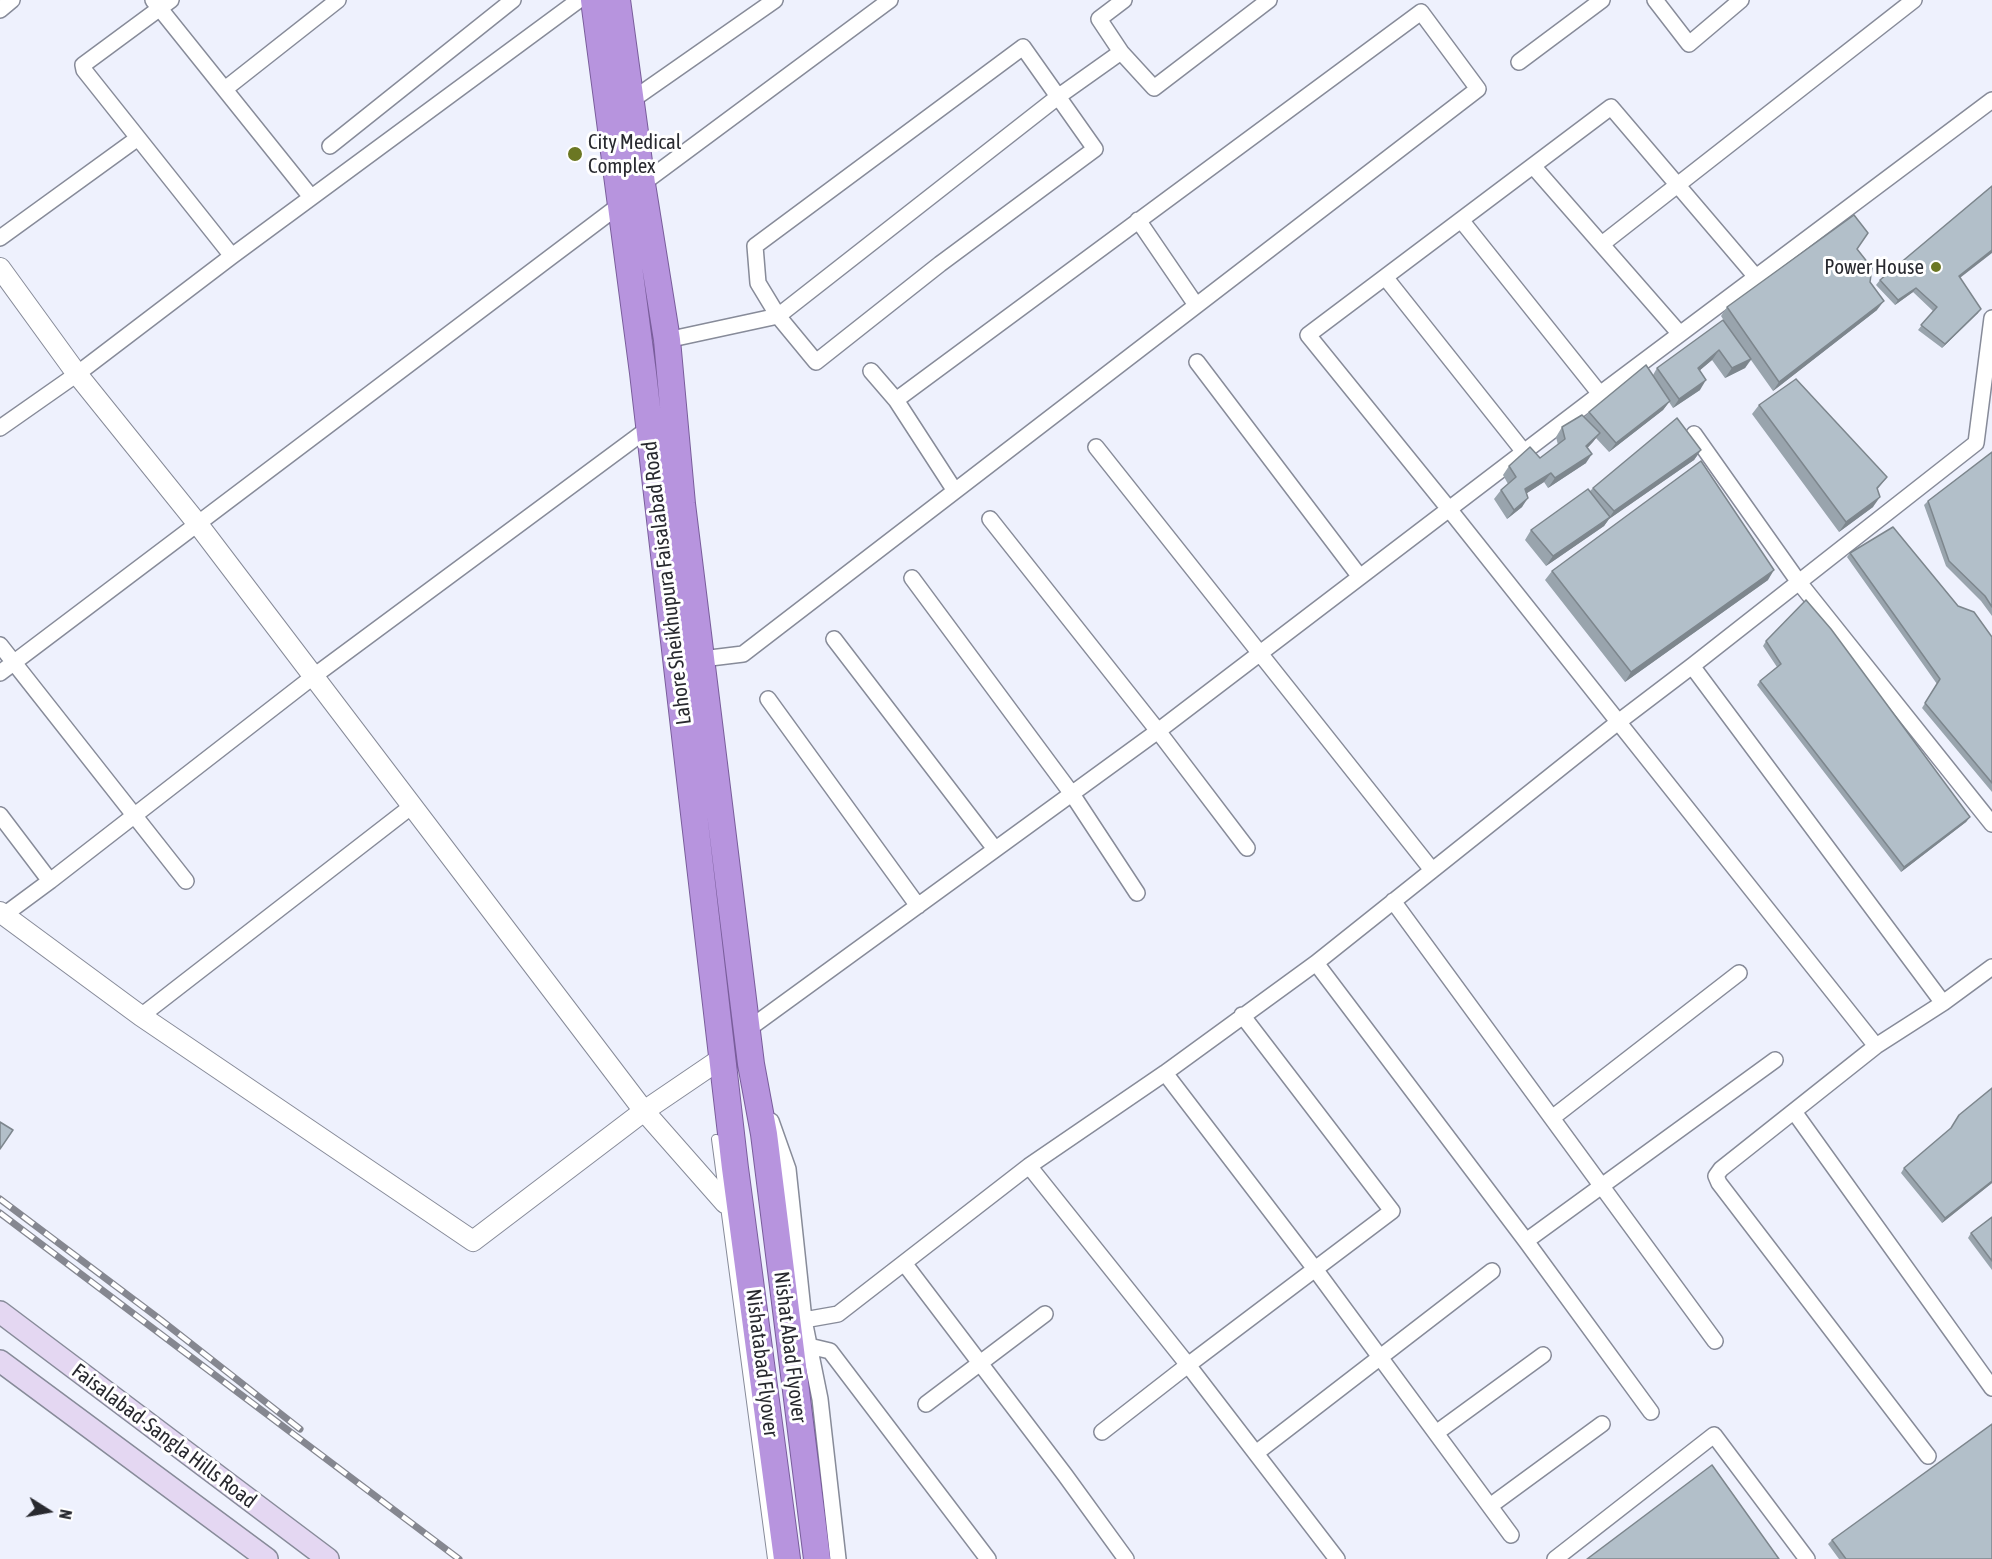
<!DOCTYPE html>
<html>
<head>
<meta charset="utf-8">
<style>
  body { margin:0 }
  #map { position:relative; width:1992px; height:1559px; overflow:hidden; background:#eef1fd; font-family:"Asap Condensed",sans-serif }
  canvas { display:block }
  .north { position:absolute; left:18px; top:1481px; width:60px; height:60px; -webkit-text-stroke:4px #fff; paint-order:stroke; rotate:101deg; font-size:16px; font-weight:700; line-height:24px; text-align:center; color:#28292f }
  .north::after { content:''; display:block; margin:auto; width:21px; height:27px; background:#28292f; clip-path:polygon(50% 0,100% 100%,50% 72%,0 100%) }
</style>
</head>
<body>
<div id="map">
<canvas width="1992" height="1559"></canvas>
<div class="north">N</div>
</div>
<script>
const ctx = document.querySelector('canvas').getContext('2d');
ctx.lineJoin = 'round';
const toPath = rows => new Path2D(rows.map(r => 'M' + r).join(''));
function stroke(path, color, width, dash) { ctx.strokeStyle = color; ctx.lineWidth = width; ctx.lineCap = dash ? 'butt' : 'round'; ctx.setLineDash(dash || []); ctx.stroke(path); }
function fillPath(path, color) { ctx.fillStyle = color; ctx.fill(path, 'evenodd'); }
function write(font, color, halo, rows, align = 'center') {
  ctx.font = font + ' "Asap Condensed",sans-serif'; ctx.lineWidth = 6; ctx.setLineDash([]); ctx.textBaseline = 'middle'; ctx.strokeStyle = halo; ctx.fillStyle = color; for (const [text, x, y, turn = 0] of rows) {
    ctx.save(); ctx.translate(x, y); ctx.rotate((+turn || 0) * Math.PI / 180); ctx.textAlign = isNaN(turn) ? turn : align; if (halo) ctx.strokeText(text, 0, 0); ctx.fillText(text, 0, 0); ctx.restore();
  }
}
const service = toPath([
  [716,1139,772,1559]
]);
const minor = toPath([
  [153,0,311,197],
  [171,0,83,65,84,70,232,256],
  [1655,0,1689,44,1741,0],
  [0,10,12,0],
  [1023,47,1095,149,940,264,816,362,778,316,758,283,755,246,1023,47],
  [1121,52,1154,88,1269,0],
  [1519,62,1602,0],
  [225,89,338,0],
  [632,100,775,0],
  [330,146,513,0],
  [1533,166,1680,334],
  [642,184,890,0],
  [1138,220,1196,305],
  [1461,220,1600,394],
  [0,238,138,138],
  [1602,244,1914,0],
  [1385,277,1524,452],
  [1756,277,1611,107,1308,335,1449,509,1876,1046],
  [667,340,778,316,1059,96,1121,52,1099,19,1124,0],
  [1197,362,1360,577],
  [871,371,896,400,955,491],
  [0,428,77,374,232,256,579,0],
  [1694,434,1798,581,1992,824],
  [1096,447,1432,870],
  [990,519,1158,731,1247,848],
  [912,578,1072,794,1137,893],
  [834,639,995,849],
  [0,645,186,881],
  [702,659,743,654,1478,89,1421,12,896,400],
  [1692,666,1943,1003],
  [0,673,621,204],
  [768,699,918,906],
  [0,815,50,881],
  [1393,901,1715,1341],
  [4,915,50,881,314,676,649,428],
  [1316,963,1526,1241,1651,1412],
  [141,1016,412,806],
  [747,1030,1158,731,1600,394,1992,100],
  [1165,1073,1315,1269,1511,1535],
  [1795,1113,1992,1388],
  [1552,1118,1739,973],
  [771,1121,788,1169,804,1320,820,1399,838,1559],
  [1029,1166,1188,1365,1392,1211,1242,1015],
  [1526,1241,1775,1060],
  [904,1263,1065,1475,1126,1559],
  [804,1320,838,1314,1029,1166,1165,1073,1316,963,1617,723,1692,666,1976,443,1992,318],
  [809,1346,830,1351,988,1559],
  [926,1404,1045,1314],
  [1102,1432,1188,1365,1337,1559],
  [1436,1433,1543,1355],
  [1256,1453,1492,1271],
  [1928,1456,1719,1183,1716,1176,1721,1169,1876,1046,1943,1003,1992,967],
  [1490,1506,1602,1424],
  [1555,1559,1714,1435,1807,1559]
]);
const tertiary = toPath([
  [0,268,77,374,197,523,644,1111,725,1203],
  [0,912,141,1016,473,1241,644,1111,722,1058]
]);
const secondary = toPath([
  [0,1312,328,1559],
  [0,1361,267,1559]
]);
const trunk = toPath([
  [594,0,643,373,735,1168,787,1559],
  [617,0,642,184,667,340,682,504,751,1064,764,1134,817,1559]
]);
stroke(service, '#878b99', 10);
stroke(minor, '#878b99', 18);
stroke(tertiary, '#878b99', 22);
stroke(secondary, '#878b99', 24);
stroke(trunk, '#795d9b', 28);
stroke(service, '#fff', 8);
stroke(minor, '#fff', 15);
stroke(tertiary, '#fff', 20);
stroke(secondary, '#e4d7f2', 21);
stroke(trunk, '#b794de', 26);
const rail = toPath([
  [0,1199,161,1320,300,1429],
  [0,1213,459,1559]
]);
stroke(rail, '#858790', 7);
stroke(rail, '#fff', 4.5, [14]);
fillPath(toPath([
  [1857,249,1870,282,1877,310,1773,391,1751,360,1745,368,1725,378,1712,360,1700,370,1700,390,1673,408,1669,402,1663,410,1609,452,1596,438,1587,448,1586,463,1548,488,1544,482,1527,493,1522,507,1507,519,1494,499,1501,490,1508,484,1503,475,1509,466,1540,458,1558,445,1556,437,1562,427,1584,418,1589,412,1653,375,1657,368,1728,327,1721,316,1727,307],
  [1960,278,1978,313,1942,348,1918,330,1933,311,1913,292,1895,305,1876,285,1880,280],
  [1759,405,1887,477,1877,490,1873,507,1839,532,1752,414],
  [1701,450,1694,460,1609,519,1604,526,1546,566,1525,540,1531,530,1590,491,1593,488],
  [1992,452,1992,616,1981,601,1946,566,1924,505,1928,501],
  [1850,553,1958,606,1992,637,1992,792,1922,708,1937,684,1847,557],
  [1552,571,1768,580,1625,682,1545,580],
  [1766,641,1970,817,1966,822,1901,872,1757,685,1760,681,1777,667,1763,646],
  [1904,1168,1992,1183,1942,1223,1901,1173],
  [1992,1217,1992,1270,1968,1238,1971,1233],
  [1832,1540,1992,1559,1839,1559,1828,1544]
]), '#99a4ad');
fillPath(toPath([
  [1992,250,1992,253,1956,281,1959,276],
  [1916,288,1913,292,1895,305,1898,300],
  [1884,301,1877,310,1773,391,1779,382],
  [1981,309,1978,313,1942,348,1945,344],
  [1719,350,1712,360,1692,377,1698,368],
  [1751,359,1745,368,1725,378,1732,368],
  [1706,380,1700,390,1673,408,1679,399],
  [1670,401,1663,410,1609,452,1616,443],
  [1600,433,1593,442,1580,456,1586,446],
  [1701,450,1694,460,1609,519,1604,526,1546,566,1553,556,1609,518,1614,511],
  [1592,454,1586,463,1548,488,1555,478],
  [1551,473,1544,482,1518,499,1525,489],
  [1880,497,1873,507,1839,532,1846,522],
  [1528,498,1522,507,1507,519,1514,510],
  [1774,570,1768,580,1625,682,1631,672],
  [1970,817,1966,822,1901,872,1904,867],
  [1992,1181,1992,1183,1942,1223,1945,1218]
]), '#7d868d');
const building = toPath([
  [1992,186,1992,250,1959,276,1981,309,1945,344,1921,325,1937,307,1916,288,1898,300,1880,280,1992,186],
  [1854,215,1868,233,1857,249,1872,268,1870,282,1884,301,1779,382,1727,307,1854,215],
  [1723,320,1751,359,1732,368,1719,350,1698,368,1706,380,1679,399,1657,368,1723,320],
  [1646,365,1670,401,1616,443,1589,412,1646,365],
  [1796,379,1887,477,1877,488,1880,497,1846,522,1759,405,1796,379],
  [1582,415,1600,433,1586,446,1592,454,1555,478,1551,473,1525,489,1528,498,1514,510,1501,490,1516,477,1509,466,1530,447,1540,458,1565,439,1562,427,1582,415],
  [1677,418,1701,450,1614,511,1593,488,1677,418],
  [1992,452,1992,607,1985,596,1949,561,1928,501,1992,452],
  [1701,461,1774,570,1631,672,1552,571,1701,461],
  [1588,489,1610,517,1553,556,1531,530,1588,489],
  [1893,527,1958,606,1974,612,1992,637,1992,783,1925,703,1940,679,1850,553,1893,527],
  [1806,600,1831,629,1970,817,1904,867,1760,681,1781,664,1766,641,1806,600],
  [1992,1088,1992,1181,1945,1218,1904,1168,1951,1128,1959,1115,1992,1088],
  [0,1122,13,1130,0,1149,0,1122],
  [1992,1217,1992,1261,1971,1233,1992,1217],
  [1992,1424,1992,1559,1846,1559,1832,1540,1992,1424],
  [1712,1465,1779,1559,1587,1559,1712,1465]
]);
fillPath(building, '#b2bfc9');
stroke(building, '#7d868d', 1.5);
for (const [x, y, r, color] of [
  [575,154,8,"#6b7723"],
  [1936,267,6,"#6b7723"]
]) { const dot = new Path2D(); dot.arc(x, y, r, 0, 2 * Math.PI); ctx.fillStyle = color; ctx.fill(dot); stroke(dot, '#fff', 2); }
write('21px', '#28292f', '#fff', [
  ["City Medical",588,142],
  ["Complex",588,166],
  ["Power House",1924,267,"right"]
], 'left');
write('21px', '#28292f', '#fff', [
  ["Lahore Sheikhupura Faisalabad Road",667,583,-97],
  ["Nishat Abad Flyover",790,1347,83],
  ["Nishatabad Flyover",762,1363,83],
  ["Faisalabad-Sangla Hills Road",164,1436,37]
]);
</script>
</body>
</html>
